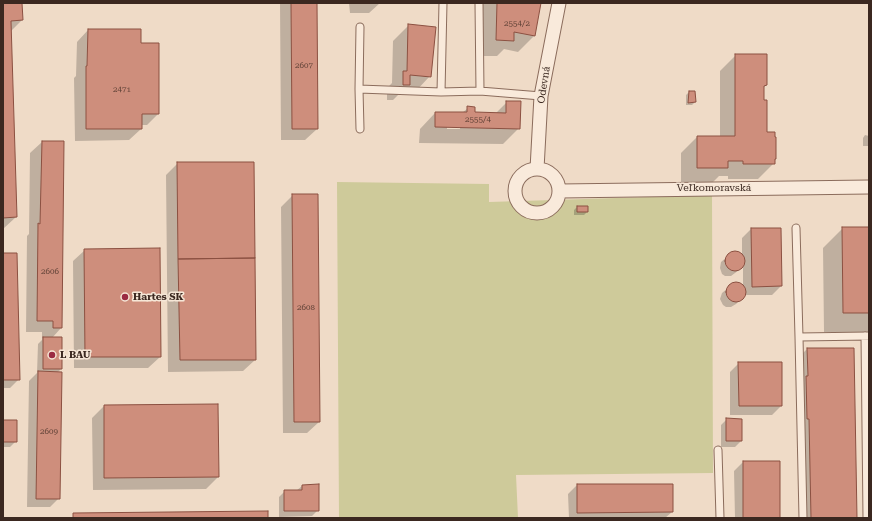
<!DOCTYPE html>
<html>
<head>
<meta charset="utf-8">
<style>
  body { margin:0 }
  #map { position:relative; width:872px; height:521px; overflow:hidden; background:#efdbc7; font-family:"Roboto Serif",serif }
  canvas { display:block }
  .frame { position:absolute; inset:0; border:4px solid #3b2820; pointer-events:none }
</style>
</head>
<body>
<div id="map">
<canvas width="872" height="521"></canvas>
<div class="frame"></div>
</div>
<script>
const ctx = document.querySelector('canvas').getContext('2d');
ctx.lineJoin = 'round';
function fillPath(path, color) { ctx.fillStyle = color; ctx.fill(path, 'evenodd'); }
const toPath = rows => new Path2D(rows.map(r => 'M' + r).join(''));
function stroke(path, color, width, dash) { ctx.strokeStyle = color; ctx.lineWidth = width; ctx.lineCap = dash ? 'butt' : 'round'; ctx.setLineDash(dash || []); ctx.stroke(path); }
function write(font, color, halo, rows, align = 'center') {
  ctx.font = font + ' "Roboto Serif",serif'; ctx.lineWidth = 3; ctx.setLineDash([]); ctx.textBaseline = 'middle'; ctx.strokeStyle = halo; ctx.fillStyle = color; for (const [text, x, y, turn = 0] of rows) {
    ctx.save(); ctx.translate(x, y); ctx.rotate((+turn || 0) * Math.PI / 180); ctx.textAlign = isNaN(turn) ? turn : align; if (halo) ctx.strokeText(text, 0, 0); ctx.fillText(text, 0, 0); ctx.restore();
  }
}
fillPath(toPath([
  [337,182,489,184,489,202,712,195,713,473,516,475,518,518,339,518]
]), '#ceca9a');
fillPath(toPath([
  [3,3,21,3,22,20,10,32,16,217,3,229],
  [280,3,316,3,317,129,305,140,281,140],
  [349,3,380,3,369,13,350,13],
  [482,3,540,3,534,36,518,52,504,49,497,56,481,56],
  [409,25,430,76,415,92,402,91,393,100,387,100,387,88,392,83,393,41],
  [88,30,140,44,158,114,147,125,141,125,141,129,129,140,75,141,74,78,76,76,77,42],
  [736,55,766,85,763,88,766,133,774,163,758,179,728,179,728,176,719,176,712,183,681,183,681,153,697,137,720,137,720,71],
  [689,92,695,102,692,105,686,105,686,95],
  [507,102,519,128,503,144,419,143,420,129,435,113,462,113,468,108,474,113,495,114],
  [447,127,460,127,460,129,447,129],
  [865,135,869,136,869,146,863,146,863,138],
  [42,142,63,142,61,328,52,338,61,369,57,373,59,498,50,507,27,507,29,381,37,373,38,344,42,340,42,332,26,332,27,236,29,234,30,153],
  [178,163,255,360,243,371,168,372,166,175],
  [293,195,319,422,307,433,283,433,281,207],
  [577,207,587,212,584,215,574,215,574,210],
  [843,228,869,228,869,332,824,332,823,248],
  [751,229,781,286,772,295,745,295,736,304,731,307,726,307,723,305,720,299,722,293,734,283,740,284,743,286,743,267,731,276,725,276,722,274,720,268,721,262,733,252,739,252,742,255,742,238],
  [85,250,160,357,148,368,74,368,73,261],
  [3,254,19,379,10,388,3,388],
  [807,349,856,518,802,518,798,358],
  [739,363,781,406,772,415,730,415,730,372],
  [217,405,218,477,206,489,93,490,92,418,104,406],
  [727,419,741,420,741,441,735,447,721,447,721,425],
  [3,421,16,441,10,447,3,447],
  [743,462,779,518,735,518,734,471],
  [318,485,318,510,312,516,279,517,279,497,285,491,296,491,302,486],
  [577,485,672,512,665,518,569,518,568,494]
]), '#0003');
const building = toPath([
  [3,3,22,3,23,20,11,21,17,217,3,218,3,3],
  [291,3,317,3,318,129,292,129,291,3],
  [497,3,541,3,535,36,514,32,514,41,496,40,497,3],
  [408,24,436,27,431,77,410,75,410,85,403,85,403,71,407,71,408,24],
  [88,29,141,29,141,43,159,43,159,114,142,114,142,129,86,129,86,66,87,66,88,29],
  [735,54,767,54,767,85,764,86,764,100,767,100,767,132,775,132,775,137,776,137,776,159,775,159,775,164,743,164,743,161,728,161,728,168,697,168,697,136,735,136,735,54],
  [689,91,695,91,696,102,688,103,689,91],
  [506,101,521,101,520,129,435,127,435,112,467,112,467,106,475,107,475,112,506,113,506,101],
  [42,141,64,141,62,328,53,328,53,321,37,321,38,223,40,224,42,141],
  [177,162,254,162,255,258,178,259,177,162],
  [292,194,318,194,320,422,294,422,292,194],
  [577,206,588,206,588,212,577,212,577,206],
  [842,227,869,227,869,313,843,313,842,227],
  [751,228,781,228,782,286,752,287,751,228],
  [160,248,161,357,85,357,84,249,160,248],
  '725 261a10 10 0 1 1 20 0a10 10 0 1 1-20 0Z',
  [3,253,17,253,20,380,3,380,3,253],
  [255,258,256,360,180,360,178,259,255,258],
  '726 292a10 10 0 1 1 20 0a10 10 0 1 1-20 0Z',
  [43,337,62,337,62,369,43,369,43,337],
  [807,348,854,348,857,518,811,518,809,419,807,419,806,376,808,376,807,348],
  [738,362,782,362,782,406,739,406,738,362],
  [38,371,62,372,60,499,36,499,38,371],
  [218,404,219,477,104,478,104,405,218,404],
  [726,418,742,419,742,441,726,441,726,418],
  [3,420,17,420,17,442,3,442,3,420],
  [743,461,780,461,780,518,743,518,743,461],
  [319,484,319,511,284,511,284,490,302,490,302,485,319,484],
  [577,484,673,484,673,512,577,513,577,484],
  [268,511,268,518,73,518,73,513,268,511]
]);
fillPath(building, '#ce8e7c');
stroke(building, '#8b5041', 1);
const service = toPath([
  [443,3,441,92,480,91],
  [479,3,480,91,541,96],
  [359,89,360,27],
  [360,129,359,89,441,92],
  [796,228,799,337],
  [865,336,867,518],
  [718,450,720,518],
  [803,518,799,337,869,336]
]);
const minor = toPath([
  '515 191a22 22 0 1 1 44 0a22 22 0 1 1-44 0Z',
  [537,169,541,96,559,3],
  [560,191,869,187]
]);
stroke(service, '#8b6c5c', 9);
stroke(minor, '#8b6c5c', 15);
stroke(service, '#f9eadb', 7);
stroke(minor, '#f9eadb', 13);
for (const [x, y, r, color] of [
  [125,297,4,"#9b2b42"],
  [52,355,4,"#9b2b42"]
]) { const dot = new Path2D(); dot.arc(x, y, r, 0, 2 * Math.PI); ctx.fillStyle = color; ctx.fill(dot); stroke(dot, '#f6e7d7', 1.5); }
write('8px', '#604237', null, [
  ["2554/2",517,24],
  ["2607",304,66],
  ["2471",122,90],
  ["2555/4",478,120],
  ["2606",50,272],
  ["2608",306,308],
  ["2609",49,432]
]);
write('10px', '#3b2820', '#f6e7d7', [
  ["Odevná",544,85,-81],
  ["Veľkomoravská",714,188]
]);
write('bold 10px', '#3b2820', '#f6e7d7', [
  ["Hartes SK",133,297],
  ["L BAU",60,355]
], 'left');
</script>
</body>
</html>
